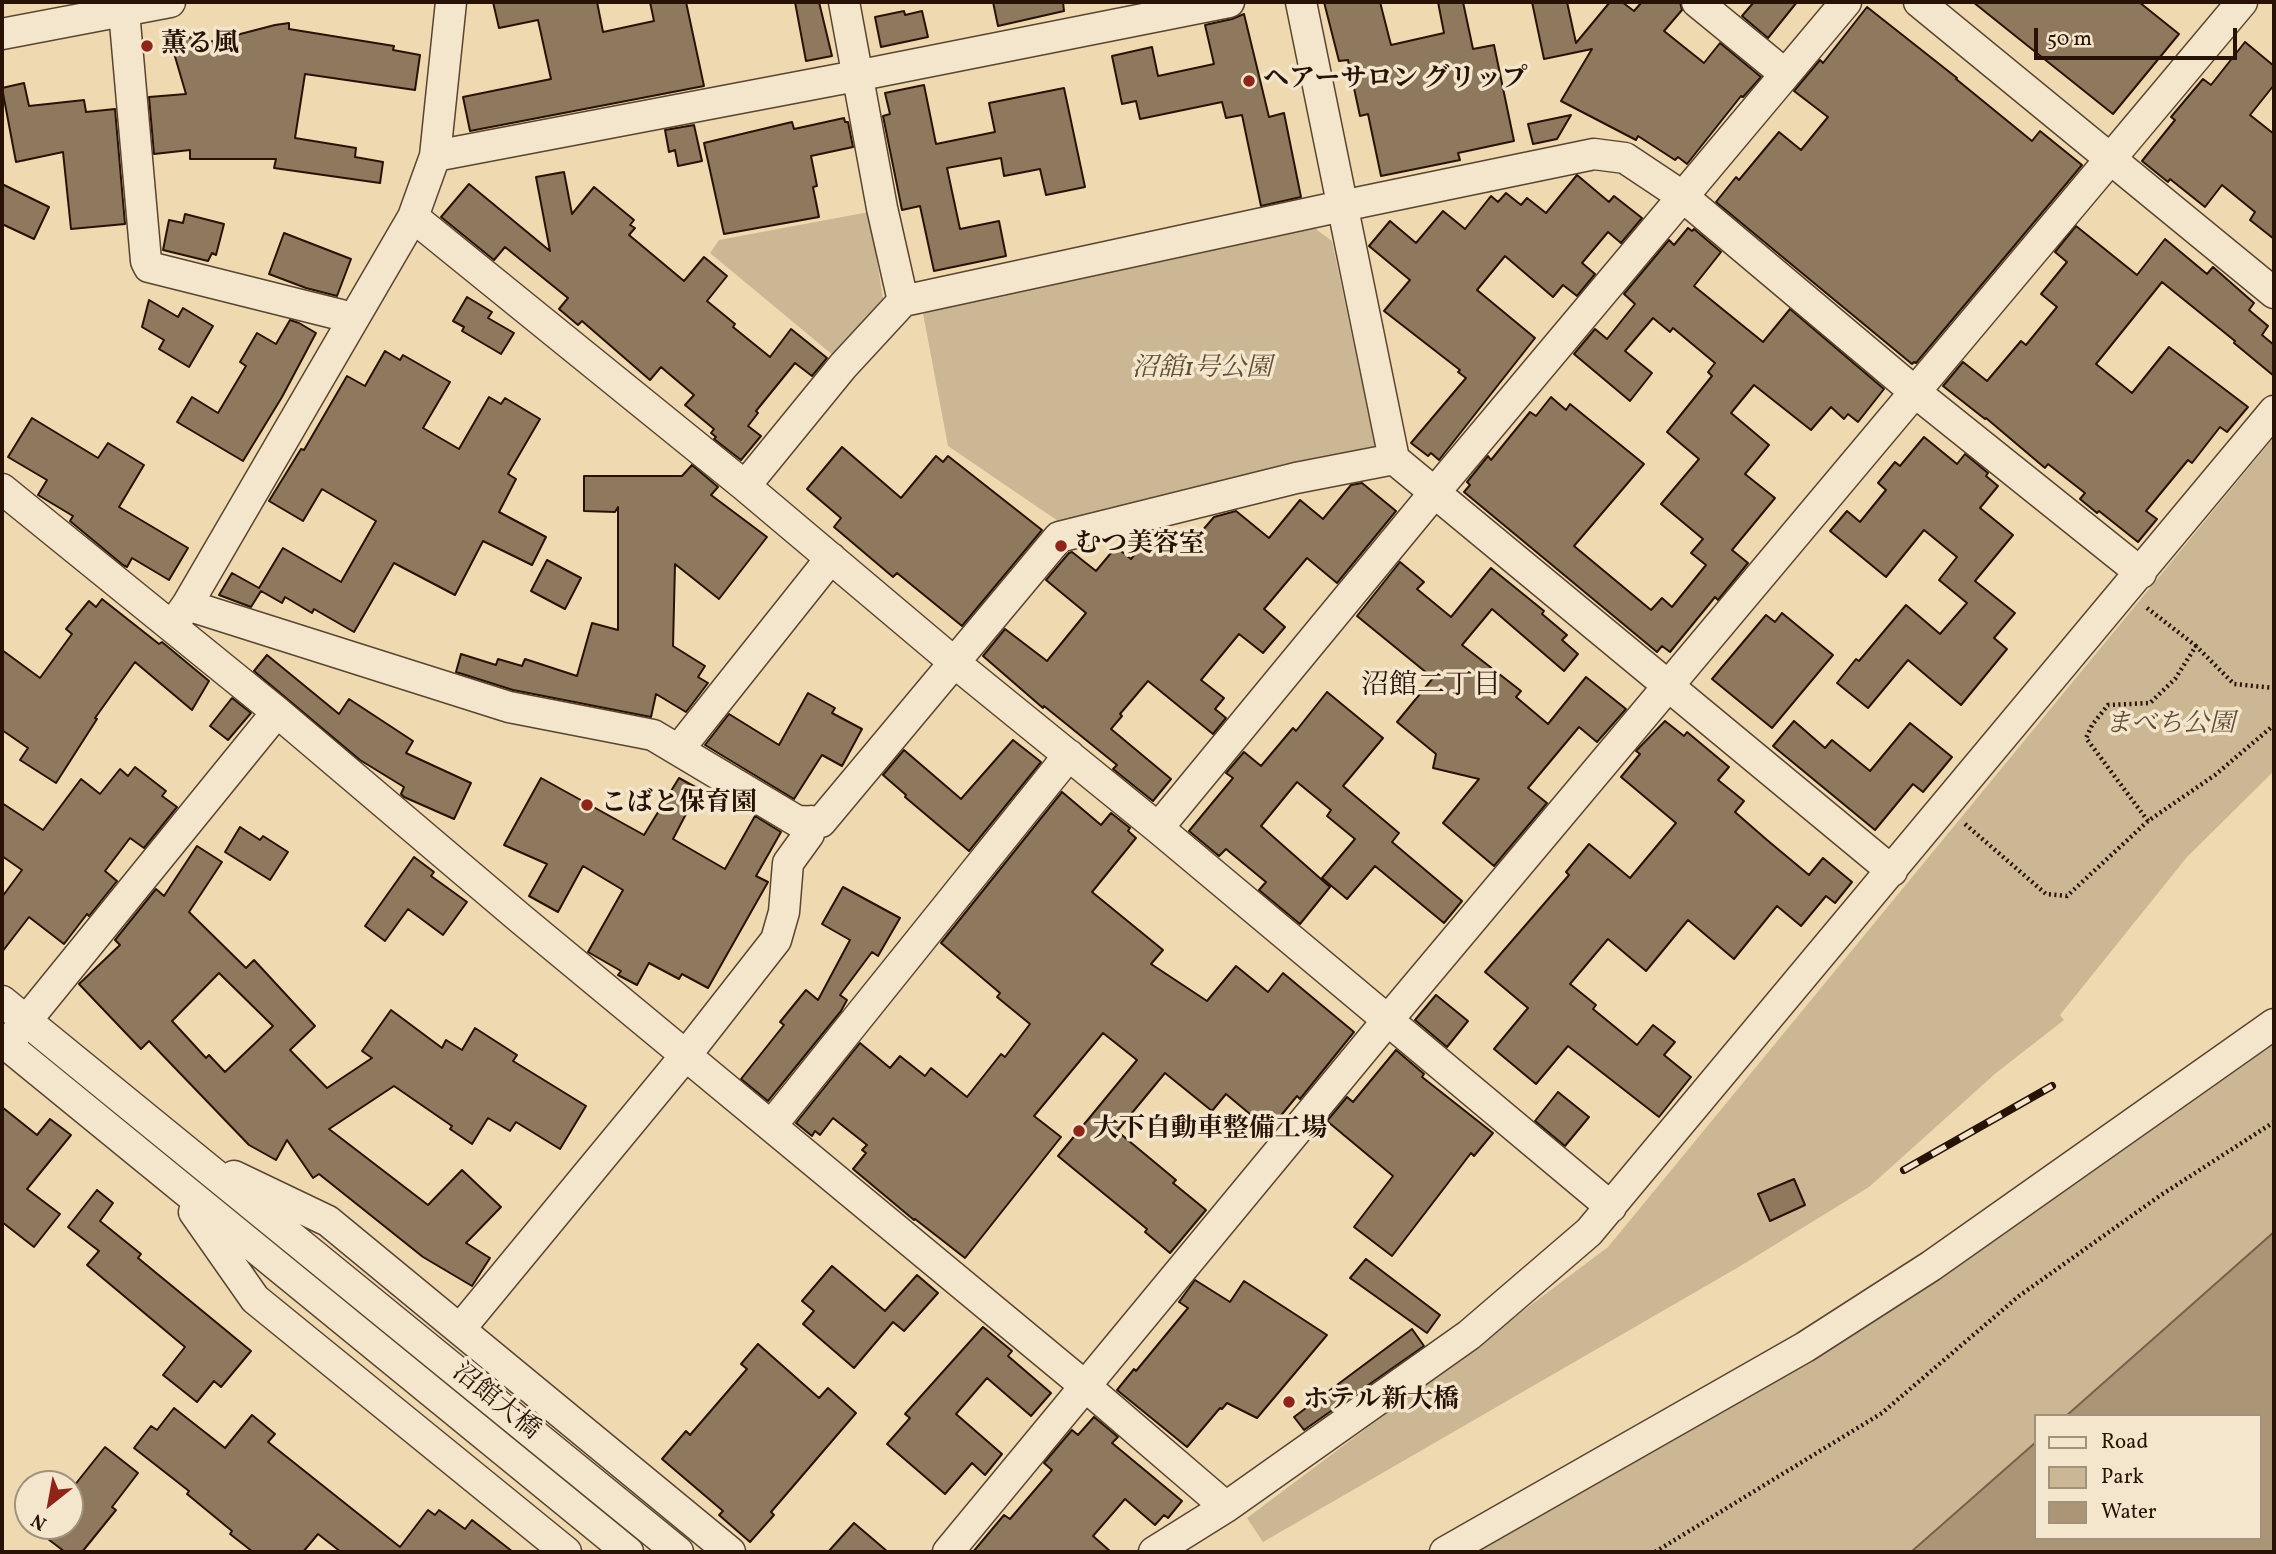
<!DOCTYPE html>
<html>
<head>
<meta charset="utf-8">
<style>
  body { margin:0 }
  #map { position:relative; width:2276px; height:1554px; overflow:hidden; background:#eed9b1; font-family:Vollkorn,serif }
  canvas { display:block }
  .frame { position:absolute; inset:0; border:4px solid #281205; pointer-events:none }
  .legend { position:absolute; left:2034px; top:1414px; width:228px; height:126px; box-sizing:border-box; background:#f4e6cc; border:2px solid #a2917c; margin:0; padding:9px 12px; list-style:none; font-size:21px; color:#281205 }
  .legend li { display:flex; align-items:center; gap:14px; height:35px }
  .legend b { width:35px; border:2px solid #a2917c }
  .north { position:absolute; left:14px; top:1470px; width:70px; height:70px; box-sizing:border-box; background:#f4e6cc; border:2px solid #a2917c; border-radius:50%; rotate:211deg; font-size:19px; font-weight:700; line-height:28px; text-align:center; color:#281205 }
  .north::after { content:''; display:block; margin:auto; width:24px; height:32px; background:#8f2418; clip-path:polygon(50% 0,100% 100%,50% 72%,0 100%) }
  .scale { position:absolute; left:2034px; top:28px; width:203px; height:32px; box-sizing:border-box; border:4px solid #281205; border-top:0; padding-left:9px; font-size:21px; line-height:24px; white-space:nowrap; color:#281205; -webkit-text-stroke:5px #f4e6cc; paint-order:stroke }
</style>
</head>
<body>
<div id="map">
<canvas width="2276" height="1554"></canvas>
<div class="frame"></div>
<ul class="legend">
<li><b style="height:9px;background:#f4e6cc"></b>Road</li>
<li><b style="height:19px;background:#ccb794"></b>Park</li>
<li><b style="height:19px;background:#ab9577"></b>Water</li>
</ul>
<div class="north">N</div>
<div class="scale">50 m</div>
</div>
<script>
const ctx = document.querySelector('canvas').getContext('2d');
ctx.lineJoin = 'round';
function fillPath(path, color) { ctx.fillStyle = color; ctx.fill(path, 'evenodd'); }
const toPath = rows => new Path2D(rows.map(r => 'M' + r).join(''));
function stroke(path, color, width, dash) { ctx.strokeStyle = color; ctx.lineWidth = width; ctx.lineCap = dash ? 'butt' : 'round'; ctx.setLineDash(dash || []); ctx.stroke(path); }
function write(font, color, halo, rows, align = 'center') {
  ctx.font = font + ' Vollkorn,"Noto Serif JP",serif'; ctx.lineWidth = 7; ctx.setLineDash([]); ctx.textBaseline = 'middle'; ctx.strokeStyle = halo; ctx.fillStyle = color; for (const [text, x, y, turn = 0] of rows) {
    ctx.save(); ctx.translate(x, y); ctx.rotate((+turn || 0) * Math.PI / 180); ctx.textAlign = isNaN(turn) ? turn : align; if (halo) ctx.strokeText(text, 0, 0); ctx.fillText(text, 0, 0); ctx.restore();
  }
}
fillPath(toPath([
  [869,212,883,298,834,356,710,253,719,240],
  [1309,224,1332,241,1375,445,1369,456,1061,523,948,446,922,308],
  [2274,437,2274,771,2187,857,2060,1015,2064,1020,1996,1073,1869,1187,1737,1268,1263,1542,1247,1518,1608,1247],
  [2274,1036,2274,1232,2066,1416,2036,1416,2036,1442,1911,1552,1474,1552]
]), '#ccb794');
const water = toPath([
  [2274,1232,2274,1552,1911,1552,2036,1442,2036,1538,2260,1538,2260,1416,2066,1416,2274,1232]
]);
fillPath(water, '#ab9577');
stroke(water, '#776149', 2);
const building = toPath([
  [493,2,597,2,603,32,654,21,650,2,686,2,704,86,470,131,463,97,551,79,538,20,499,28,493,2],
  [795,2,819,2,832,56,806,61,795,2],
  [993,2,1063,2,1064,11,998,26,993,2],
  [1324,2,1380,2,1391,45,1444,33,1438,2,1463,2,1473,49,1494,45,1514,141,1458,153,1460,160,1381,176,1368,114,1360,116,1348,60,1339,61,1324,2],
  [1532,2,1567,2,1576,43,1610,2,1622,2,1634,11,1642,2,1680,2,1682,10,1664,31,1704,63,1720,43,1761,77,1743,97,1741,96,1687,164,1678,157,1675,160,1638,136,1636,140,1561,101,1592,49,1544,59,1532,2],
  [1754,2,1797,2,1768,38,1742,16,1754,2],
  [1973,2,2139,2,2179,34,2113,114,1973,2],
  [1867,7,1957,78,1956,79,2032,141,2040,131,2082,165,1916,363,1914,362,1912,364,1716,202,1736,177,1739,180,1779,132,1801,150,1828,117,1794,91,1820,60,1823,63,1867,7],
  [904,11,905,15,922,11,928,37,881,47,875,17,904,11],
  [1244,14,1269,117,1284,113,1301,197,1261,206,1242,115,1226,118,1222,102,1140,119,1136,101,1122,104,1112,56,1152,47,1158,76,1214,64,1205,25,1232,19,1244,14],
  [289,23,289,29,394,46,393,50,420,55,415,90,305,74,295,138,356,148,355,157,383,162,380,183,274,168,276,159,190,159,190,150,154,154,149,97,186,94,171,43,195,36,198,45,275,25,289,23],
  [2245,42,2274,66,2274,85,2250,115,2274,134,2274,239,2250,220,2255,212,2222,185,2205,207,2170,179,2168,182,2142,161,2175,120,2171,117,2203,79,2211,85,2245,42],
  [24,83,29,106,84,100,86,112,115,109,125,224,71,229,63,152,16,162,2,88,24,83],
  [924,85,936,144,995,132,989,103,1064,88,1085,187,1046,195,1040,169,1004,176,1001,158,947,168,960,229,999,221,1006,256,934,271,920,206,902,210,883,116,890,114,885,93,924,85],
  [1571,115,1557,139,1533,144,1528,124,1571,115],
  [844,118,845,122,848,122,853,147,811,156,817,186,813,187,819,217,724,234,704,143,792,122,794,129,844,118],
  [694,125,702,161,678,166,675,150,669,152,665,130,694,125],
  [564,172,572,214,594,187,634,220,630,225,635,228,629,235,684,281,704,257,727,276,707,301,735,324,733,327,770,357,791,329,827,358,812,376,795,363,756,411,758,413,748,426,761,436,741,460,714,439,716,437,711,433,714,429,685,405,694,395,661,367,650,380,582,321,578,325,559,309,568,298,521,260,505,247,494,260,441,217,469,184,550,251,536,177,564,172],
  [1577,175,1609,202,1614,196,1642,218,1621,243,1608,232,1582,263,1595,274,1577,296,1563,285,1553,297,1505,256,1477,290,1535,338,1439,460,1431,453,1428,456,1411,443,1466,378,1458,372,1460,370,1384,311,1410,280,1369,246,1390,221,1416,243,1443,211,1465,229,1491,196,1498,202,1506,193,1521,205,1527,198,1546,213,1577,175],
  [2,184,49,207,34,239,2,224,2,184],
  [185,214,224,224,216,255,212,253,208,261,163,250,169,220,183,223,185,214],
  [2076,226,2137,275,2165,239,2207,274,2213,267,2254,303,2249,310,2268,326,2262,335,2274,345,2274,376,2234,343,2235,341,2162,282,2096,364,2132,393,2169,347,2248,407,2227,432,2220,427,2192,463,2188,460,2146,511,2157,519,2138,542,2099,511,2097,513,2080,499,2085,493,2048,464,2045,468,1986,418,1985,419,1943,386,1963,362,1987,381,2021,341,2026,345,2057,307,2041,294,2067,262,2055,252,2076,226],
  [1688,228,1692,231,1694,229,1721,252,1694,286,1763,342,1790,309,1884,389,1858,422,1848,414,1844,419,1831,407,1811,430,1754,385,1731,413,1769,445,1745,474,1775,498,1732,550,1748,563,1718,600,1715,597,1670,652,1662,646,1657,652,1464,492,1470,485,1467,482,1488,456,1491,460,1530,412,1536,416,1551,397,1566,410,1570,404,1644,464,1574,546,1651,610,1662,598,1672,607,1706,565,1691,553,1703,539,1661,504,1699,459,1667,432,1712,376,1708,372,1715,363,1673,328,1670,332,1653,318,1625,351,1652,373,1630,401,1574,354,1595,329,1607,339,1635,304,1624,294,1669,240,1674,245,1688,228],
  [284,233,351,259,337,296,306,288,269,274,284,233],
  [467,297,492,312,488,318,514,333,501,354,462,331,464,327,453,321,467,297],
  [149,300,178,317,183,308,213,326,189,367,159,349,164,340,142,327,149,300],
  [290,320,299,323,316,333,282,397,243,461,177,422,192,397,218,413,246,366,240,362,257,333,276,344,290,320],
  [385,351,400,360,403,355,450,382,423,428,459,449,489,397,501,404,505,398,540,419,508,474,516,479,499,512,546,537,532,565,483,541,455,595,394,563,354,632,314,609,312,613,285,597,282,603,261,591,251,607,219,595,232,573,259,588,283,548,341,582,376,521,322,489,303,521,269,501,301,449,304,450,347,376,365,386,385,351],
  [32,418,98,458,108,443,144,465,119,507,188,548,169,580,132,558,127,567,123,565,70,521,73,516,38,495,47,480,8,457,32,418],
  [1924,437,1957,464,1965,454,1988,473,1986,476,1998,486,1980,508,2013,535,1975,581,2015,613,1994,638,2007,649,1961,705,1908,660,1868,708,1837,683,1856,659,1859,661,1906,605,1940,634,1967,603,1939,580,1957,557,1924,530,1886,577,1830,531,1847,511,1860,522,1886,490,1878,483,1895,462,1900,466,1924,437],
  [842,447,901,498,936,456,943,462,948,456,1042,530,962,626,897,573,893,577,834,527,841,518,807,489,842,447],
  [692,465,718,487,711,495,767,537,719,599,675,564,673,646,705,666,698,677,708,683,686,712,656,694,651,717,513,690,456,672,461,654,496,665,498,659,522,666,525,659,577,676,592,623,618,630,618,507,615,512,584,511,584,476,682,476,692,465],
  [1362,483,1396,511,1337,583,1307,558,1264,609,1285,627,1263,653,1239,634,1201,680,1224,698,1215,709,1226,718,1213,734,1148,681,1120,714,1122,716,1111,729,1171,779,1153,801,1113,769,1117,765,1044,706,1043,708,983,656,1005,629,1047,661,1086,613,1046,580,1069,553,1072,552,1096,571,1116,547,1131,559,1153,532,1156,531,1183,553,1214,517,1236,511,1269,538,1300,500,1323,519,1351,485,1362,483],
  [547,560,581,578,565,609,531,591,547,560],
  [1400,562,1424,582,1417,589,1451,617,1491,568,1544,611,1542,614,1567,635,1562,640,1578,654,1564,671,1492,609,1462,645,1521,691,1516,697,1548,724,1586,677,1626,709,1597,742,1579,727,1528,788,1547,803,1494,866,1443,823,1479,779,1433,768,1436,754,1397,722,1433,678,1357,616,1400,562],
  [102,599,159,644,162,642,209,681,192,710,135,662,95,718,97,719,56,783,20,760,28,748,2,730,2,650,40,678,72,634,66,629,89,601,96,607,102,599],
  [1782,613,1833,655,1772,728,1712,679,1766,615,1775,622,1782,613],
  [267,655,339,714,349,699,413,741,406,753,471,783,454,819,404,797,401,794,404,787,360,760,254,671,267,655],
  [1327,692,1383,738,1343,786,1399,833,1392,842,1462,901,1444,923,1375,866,1347,899,1322,878,1355,839,1327,816,1331,810,1297,782,1261,826,1330,887,1300,924,1259,890,1266,882,1226,849,1219,856,1189,831,1233,778,1226,773,1244,752,1261,766,1293,728,1296,731,1327,692],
  [808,693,835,708,832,713,862,729,842,766,822,755,794,799,705,745,729,714,779,745,808,693],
  [232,698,251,713,228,740,210,726,232,698],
  [1665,721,1684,736,1687,732,1729,767,1718,780,1744,801,1735,812,1767,840,1809,875,1823,858,1852,882,1835,903,1826,896,1801,926,1777,906,1734,959,1688,920,1646,971,1608,939,1570,984,1596,1005,1593,1009,1637,1045,1653,1025,1675,1042,1664,1055,1691,1077,1659,1117,1568,1046,1536,1084,1494,1049,1528,1008,1485,972,1569,875,1566,872,1589,844,1630,878,1676,823,1621,777,1640,754,1636,751,1665,721],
  [1794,721,1825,748,1832,740,1870,771,1910,723,1952,757,1923,792,1913,784,1875,830,1773,746,1794,721],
  [1013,740,1041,762,969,851,905,797,906,795,883,775,904,750,961,799,1013,740],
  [135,767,166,791,162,796,177,807,144,848,130,838,105,871,117,881,89,916,87,914,64,944,29,917,2,952,2,897,22,870,2,856,2,803,43,830,81,779,100,794,120,769,128,776,135,767],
  [541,778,644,835,679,778,699,789,673,839,725,869,755,816,781,832,756,876,768,882,708,988,682,974,679,979,649,963,637,985,618,975,621,971,588,952,623,890,583,866,558,912,529,896,547,864,504,845,541,778],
  [1062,792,1101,825,1111,813,1130,828,1128,831,1136,838,1092,892,1163,950,1151,964,1207,1001,1236,966,1268,992,1283,973,1354,1032,1300,1099,1297,1096,1269,1130,1226,1094,1212,1111,1165,1073,1117,1131,1176,1180,1173,1183,1206,1210,1170,1253,1145,1232,1147,1229,1058,1156,1137,1060,1103,1033,1034,1116,1061,1137,965,1258,915,1219,914,1220,853,1169,866,1153,862,1150,867,1145,833,1118,820,1135,815,1131,812,1136,796,1123,860,1043,890,1068,900,1056,925,1076,931,1068,967,1097,1001,1054,1005,1057,1030,1024,997,997,1000,993,941,943,1062,792],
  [240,827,260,840,263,836,288,852,270,880,225,852,240,827],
  [197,846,222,862,189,912,246,968,254,960,315,1026,290,1050,327,1088,372,1058,362,1051,391,1010,442,1048,446,1040,462,1050,475,1028,517,1055,513,1061,586,1106,560,1149,516,1122,510,1131,488,1118,472,1144,450,1129,452,1126,394,1086,329,1129,428,1205,462,1170,501,1207,466,1243,490,1258,472,1286,423,1257,319,1174,313,1178,287,1140,276,1160,249,1145,149,1041,141,1049,79,984,120,945,115,940,156,889,164,896,197,846],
  [219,973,273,1026,225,1072,209,1055,206,1058,172,1021,219,973],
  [414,857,434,872,431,876,467,902,443,935,408,909,385,941,365,926,414,857],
  [843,887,900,918,878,956,872,952,840,995,847,1000,841,1011,768,1101,741,1079,784,1025,780,1022,806,990,818,1000,850,940,822,924,843,887],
  [1436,995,1468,1021,1447,1047,1415,1020,1436,995],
  [1396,1050,1424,1074,1422,1077,1493,1133,1474,1156,1471,1153,1392,1256,1354,1227,1393,1176,1327,1121,1347,1097,1353,1102,1396,1050],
  [1558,1092,1589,1117,1565,1146,1535,1121,1558,1092],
  [2,1107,37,1135,50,1119,71,1135,27,1189,60,1214,34,1247,2,1222,2,1107],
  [1794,1179,1805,1205,1770,1221,1758,1194,1794,1179],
  [97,1190,113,1203,100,1221,141,1254,138,1258,251,1351,221,1387,214,1381,197,1402,163,1375,185,1347,87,1265,99,1251,68,1227,97,1190],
  [1366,1259,1440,1315,1427,1333,1350,1278,1366,1259],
  [832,1266,885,1311,917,1275,938,1293,904,1331,893,1322,854,1368,803,1324,814,1311,802,1301,832,1266],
  [1195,1280,1230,1302,1244,1281,1327,1335,1257,1418,1227,1403,1222,1409,1220,1408,1187,1447,1117,1390,1134,1369,1136,1371,1188,1308,1179,1302,1195,1280],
  [983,1327,1012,1351,1008,1356,1051,1393,1031,1416,987,1378,956,1414,1002,1454,985,1475,972,1463,945,1494,887,1444,910,1418,905,1414,983,1327],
  [1412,1329,1424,1346,1304,1430,1294,1417,1412,1329],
  [758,1344,819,1398,828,1388,856,1413,771,1512,774,1515,750,1542,719,1515,723,1511,662,1459,686,1431,690,1435,747,1369,741,1364,758,1344],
  [174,1408,225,1448,252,1415,275,1434,268,1442,400,1547,428,1510,435,1515,439,1510,465,1529,472,1520,513,1552,341,1552,318,1534,303,1552,253,1552,230,1534,232,1531,187,1494,189,1491,134,1448,151,1426,157,1430,174,1408],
  [1094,1417,1118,1437,1112,1443,1182,1501,1168,1518,1164,1515,1155,1525,1125,1499,1093,1536,1111,1552,973,1552,1004,1515,1010,1519,1052,1470,1044,1463,1072,1430,1078,1435,1094,1417],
  [105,1447,138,1473,112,1507,116,1510,82,1552,65,1552,31,1526,70,1526,70,1491,105,1447],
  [854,1523,888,1552,828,1552,854,1523]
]);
fillPath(building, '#8f795e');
stroke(building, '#281205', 2);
const minor = toPath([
  [1301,2,1394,459,1892,871],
  [1697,2,1785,74],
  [1919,2,2274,293],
  [124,11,146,261,149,267,353,318],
  [2,34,170,2],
  [435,156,856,76,1229,2],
  [413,217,745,486,955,663,1158,828,1611,1207],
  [903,301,1342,206,1594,154,1625,158,1682,196,1915,392,2141,573],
  [745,486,843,366,903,301,882,208,844,2],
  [2,489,277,712,521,919,1085,1386,1226,1507],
  [187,605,509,707,653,735,797,821,821,822,1059,537,1296,478,1394,459],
  [175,622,187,605,413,217,435,156,451,2],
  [679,749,831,558],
  [1158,828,1435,492,1846,2],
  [2,1001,678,1552],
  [13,1037,277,712],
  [2,1041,628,1552],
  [771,1126,1069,755],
  [234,1176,328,1221,730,1552],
  [194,1212,255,1299,566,1552],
  [460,1329,686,1055,776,940,784,912,788,863,809,834,811,821],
  [948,1552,1387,1021,2242,2],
  [1154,1552,1226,1507,1469,1335,1589,1232,2274,411],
  [1445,1552,1805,1347,1931,1266,2274,1024]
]);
stroke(minor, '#5a4430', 33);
stroke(toPath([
  [2147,608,2196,646],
  [2148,821,2086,738,2092,725,2108,705,2150,703,2175,679,2196,646,2234,684,2274,688],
  [1965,824,2046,894,2067,896,2148,821,2215,775,2274,725],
  [1655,1552,1882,1413,2019,1296,2161,1195,2274,1122]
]), '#281205', 4.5, [2, 3.5]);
stroke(minor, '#f4e6cc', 30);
const rail = toPath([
  [1904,1170,2052,1086]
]);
stroke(rail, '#281205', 8);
stroke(rail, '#f4e6cc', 5, [16]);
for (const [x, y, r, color] of [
  [147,46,7,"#8f2418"],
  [1249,81,7,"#8f2418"],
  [1061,546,7,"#8f2418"],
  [587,805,7,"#8f2418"],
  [1079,1131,7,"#8f2418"],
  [1289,1402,7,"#8f2418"]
]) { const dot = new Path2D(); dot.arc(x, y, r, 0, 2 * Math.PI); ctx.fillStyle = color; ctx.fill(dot); stroke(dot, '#f4e6cc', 2.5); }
write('bold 26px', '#281205', '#f4e6cc', [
  ["薫る風",161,46],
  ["ヘアーサロン グリップ",1263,81],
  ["むつ美容室",1075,546],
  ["こばと保育園",601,805],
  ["大下自動車整備工場",1093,1131],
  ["ホテル新大橋",1303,1402]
], 'left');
write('italic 26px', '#614c37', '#f4e6cc', [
  ["沼舘1号公園",1202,370],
  ["まべち公園",2170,726]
]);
write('26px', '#281205', '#f4e6cc', [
  ["沼館大橋",495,1403,39]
]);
write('28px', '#281205', '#f4e6cc', [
  ["沼館二丁目",1431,688]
]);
</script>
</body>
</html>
